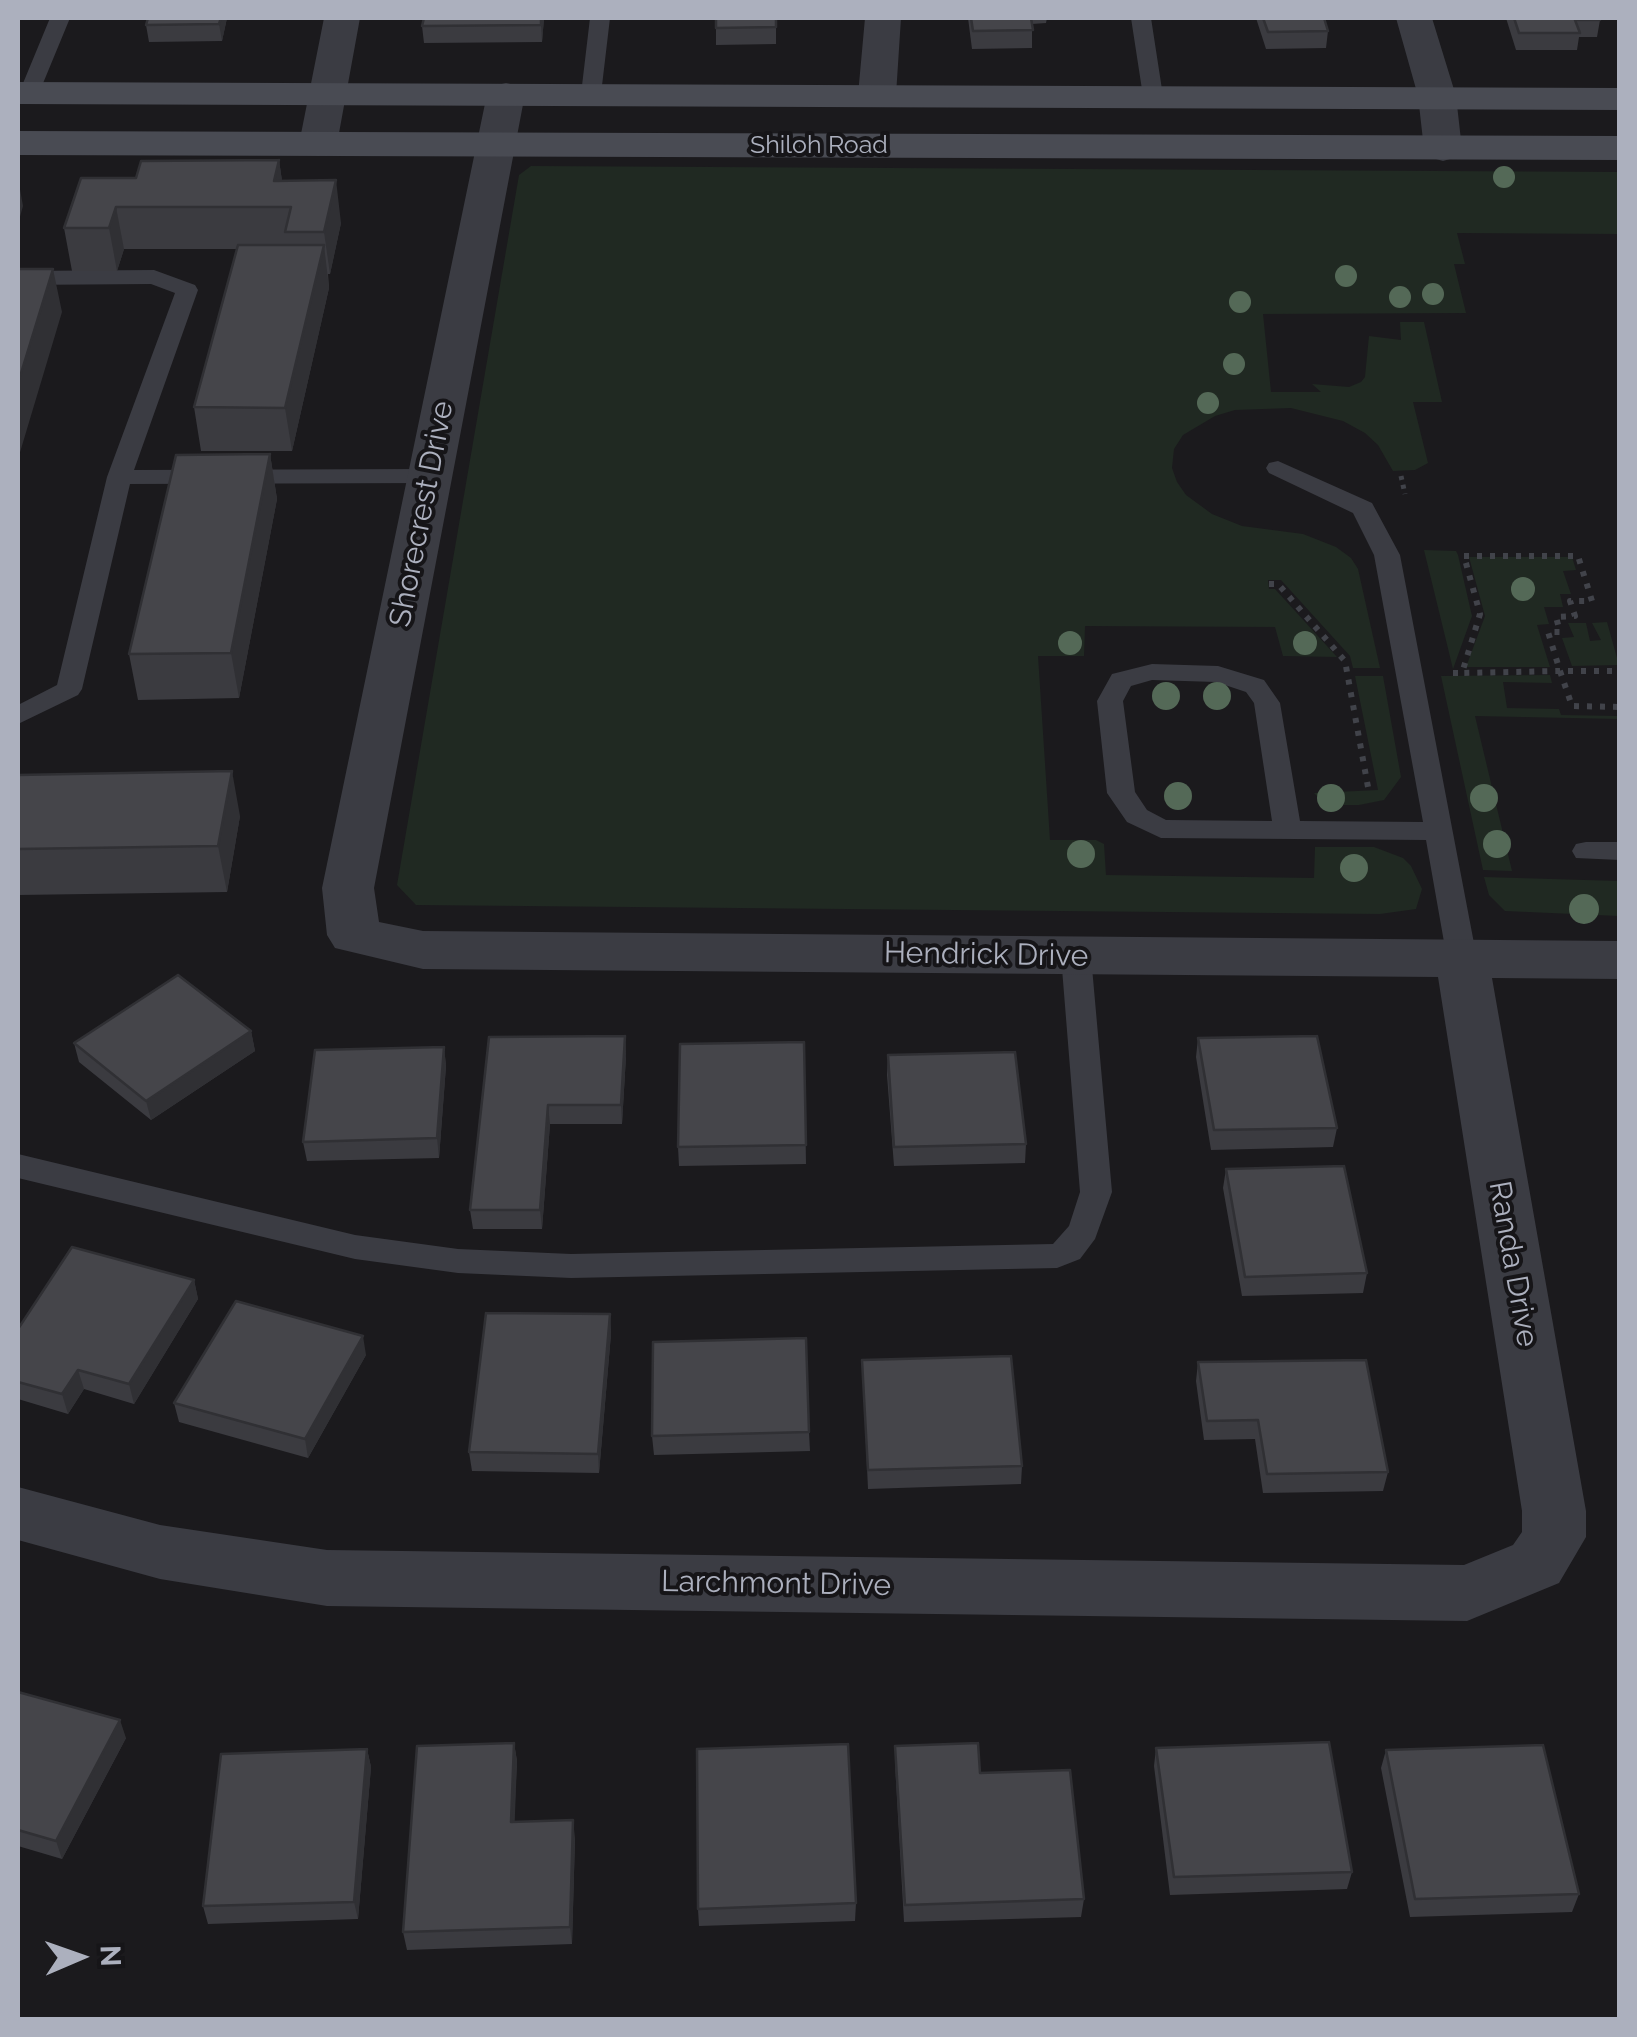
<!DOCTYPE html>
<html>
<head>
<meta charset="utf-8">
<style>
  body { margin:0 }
  #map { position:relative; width:1637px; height:2037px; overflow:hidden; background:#1b1a1d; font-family:Raleway,sans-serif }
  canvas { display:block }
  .frame { position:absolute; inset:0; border:20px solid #acb0be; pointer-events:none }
  .north { position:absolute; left:30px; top:1907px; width:100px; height:100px; -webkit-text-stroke:8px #161518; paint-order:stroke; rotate:88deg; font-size:28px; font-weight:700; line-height:40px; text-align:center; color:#acb0be }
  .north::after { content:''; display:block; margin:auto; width:35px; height:45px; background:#acb0be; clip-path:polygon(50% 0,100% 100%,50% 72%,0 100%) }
</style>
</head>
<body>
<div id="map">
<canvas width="1637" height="2037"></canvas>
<div class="frame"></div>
<div class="north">N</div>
</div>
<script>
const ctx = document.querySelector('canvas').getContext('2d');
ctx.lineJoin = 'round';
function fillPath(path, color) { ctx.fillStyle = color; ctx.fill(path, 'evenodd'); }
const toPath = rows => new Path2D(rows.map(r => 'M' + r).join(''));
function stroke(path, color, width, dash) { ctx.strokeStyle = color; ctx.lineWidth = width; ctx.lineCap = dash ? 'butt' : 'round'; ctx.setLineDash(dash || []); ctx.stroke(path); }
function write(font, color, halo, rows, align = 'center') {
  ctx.font = font + ' Raleway,sans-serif'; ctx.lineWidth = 8; ctx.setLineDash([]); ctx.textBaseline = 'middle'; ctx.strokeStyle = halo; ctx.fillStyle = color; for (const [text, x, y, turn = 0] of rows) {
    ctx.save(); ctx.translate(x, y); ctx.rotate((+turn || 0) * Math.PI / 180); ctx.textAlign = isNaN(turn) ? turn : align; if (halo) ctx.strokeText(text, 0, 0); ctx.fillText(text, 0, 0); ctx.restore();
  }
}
fillPath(toPath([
  [531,166,1619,172,1619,234,1457,233,1465,264,1454,264,1466,313,1263,314,1271,392,1321,392,1312,384,1349,387,1361,382,1365,377,1369,336,1401,340,1400,322,1424,322,1442,402,1413,402,1428,463,1415,470,1393,471,1378,445,1365,433,1343,421,1291,408,1235,410,1215,416,1183,435,1174,449,1172,468,1177,482,1186,495,1212,514,1242,526,1303,534,1336,547,1351,558,1358,569,1380,668,1353,668,1350,656,1281,580,1268,580,1269,589,1275,589,1337,657,1283,656,1275,627,1085,626,1084,656,1038,656,1050,840,1096,840,1104,844,1106,875,1314,878,1315,847,1374,847,1403,858,1411,866,1422,889,1416,909,1380,914,416,905,397,885,519,175],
  [1424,550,1456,551,1458,555,1472,616,1453,669],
  [1469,557,1572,557,1576,570,1563,571,1571,594,1560,594,1563,607,1544,607,1549,624,1537,625,1550,667,1466,667,1485,616],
  [1607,622,1619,665,1572,666,1562,638,1574,637,1568,623,1586,623,1590,641,1601,640,1592,623],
  [1550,675,1552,683,1503,682,1507,708,1559,709,1561,715,1619,716,1619,719,1475,716,1512,871,1483,870,1441,676],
  [1355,676,1383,676,1401,777,1384,800,1359,805,1332,805,1323,802,1314,793,1378,790],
  [1484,877,1619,881,1619,916,1505,911,1489,895]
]), '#202922');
stroke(toPath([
  [1401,476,1405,494]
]), '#41434a', 5, [4, 5]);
stroke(toPath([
  [1464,556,1578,556,1592,601,1570,601,1575,616,1556,617,1560,632,1548,632,1560,671,1462,673,1480,614,1464,556],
  [1269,584,1278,584,1345,661,1368,787],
  [1612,671,1560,671,1572,706,1620,707],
  [1453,673,1462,673]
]), '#41434a', 6, [5, 8]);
fillPath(toPath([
  [50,18,70,18,39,93,36,97,22,97,19,93,50,18],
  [590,18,610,18,601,94,591,100,581,94,590,18],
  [1131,18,1151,18,1163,96,1160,100,1153,102,1143,96,1131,18],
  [154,270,195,285,198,290,134,470,430,469,442,476,430,483,130,484,82,689,78,695,18,724,18,705,57,685,107,477,175,293,151,284,18,285,18,271,154,270],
  [1278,461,1372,503,1400,555,1477,959,1472,966,1452,966,1447,959,1426,840,1161,838,1127,822,1107,793,1097,701,1112,674,1152,664,1218,666,1264,680,1280,703,1300,821,1423,822,1374,555,1353,513,1269,473,1266,468,1269,463,1278,461],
  [1152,680,1216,682,1246,692,1254,703,1272,821,1166,820,1147,810,1135,792,1123,701,1131,686,1152,680],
  [1586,842,1620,842,1620,860,1576,858,1572,851,1576,844,1586,842],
  [1076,946,1086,949,1091,956,1112,1192,1095,1239,1080,1259,1057,1268,571,1278,458,1273,355,1259,18,1178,18,1154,355,1235,458,1249,571,1254,1053,1244,1069,1226,1080,1192,1061,956,1066,949,1076,946]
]), '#3b3c43');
fillPath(toPath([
  [324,18,360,18,337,144,332,152,318,156,304,152,299,144,324,18],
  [865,18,901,18,896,95,890,103,877,106,864,103,858,95,865,18],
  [1396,18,1432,18,1456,96,1462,149,1457,157,1443,161,1429,157,1424,149,1418,96,1396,18],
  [506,83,519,86,525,94,374,888,379,922,423,931,1620,941,1620,979,1492,978,1586,1511,1586,1537,1559,1583,1467,1621,327,1606,160,1579,18,1540,18,1487,160,1525,327,1550,1464,1565,1513,1545,1522,1532,1522,1511,1438,977,423,969,335,948,327,935,322,888,487,94,493,86,506,83]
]), '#3b3c43');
fillPath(toPath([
  [18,82,1620,88,1620,110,18,104,18,82],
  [18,131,1620,136,1620,160,18,155,18,131]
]), '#494b53');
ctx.fillStyle = '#546957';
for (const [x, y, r] of [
  [1504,177,11],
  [1346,276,11],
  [1433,294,11],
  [1400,297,11],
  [1240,302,11],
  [1234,364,11],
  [1208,403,11],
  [1523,589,12],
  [1070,643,12],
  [1305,643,12],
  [1166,696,14],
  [1217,696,14],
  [1178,796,14],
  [1331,798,14],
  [1484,798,14],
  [1497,844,14],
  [1081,854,14],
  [1354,868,14],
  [1584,909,15]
]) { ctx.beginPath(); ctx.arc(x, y, r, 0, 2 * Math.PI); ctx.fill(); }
fillPath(toPath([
  [227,18,222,41,149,42,146,25],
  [424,18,544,18,542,42,424,43,422,26],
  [716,18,776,18,776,44,716,45],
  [968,18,1047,18,1046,23,1032,24,1032,48,972,49],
  [1256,18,1324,18,1328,31,1326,48,1266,49],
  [1506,18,1599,18,1600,20,1597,37,1579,37,1577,50,1516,50],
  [279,160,282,181,341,223,330,274,328,274,329,288,292,451,201,451,194,407,237,249,124,249,117,271,72,271,64,228,136,178],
  [270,454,277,499,239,698,138,700,129,654],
  [18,775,240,816,227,892,18,895],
  [251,1031,255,1051,151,1120,79,1062,74,1043],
  [625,1036,626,1056,622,1124,550,1124,542,1229,473,1229,470,1210,489,1037],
  [1198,1038,1337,1128,1333,1147,1211,1150,1196,1057],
  [804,1042,806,1164,679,1166,678,1147],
  [444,1047,446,1066,439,1158,307,1161,303,1142],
  [888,1055,1026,1144,1025,1163,894,1166,887,1075],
  [1226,1169,1367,1273,1363,1293,1242,1296,1223,1188],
  [194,1280,198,1299,134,1404,84,1389,68,1414,18,1399,18,1329],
  [610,1314,611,1334,599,1473,472,1471,469,1452],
  [366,1355,308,1458,179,1422,174,1403],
  [862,1360,1022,1466,1021,1484,868,1489],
  [1198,1362,1388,1472,1383,1491,1263,1493,1255,1439,1204,1440,1196,1381],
  [809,1432,810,1451,654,1455,652,1436],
  [18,1692,126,1738,62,1859,18,1846],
  [514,1743,517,1761,514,1822,575,1838,572,1944,407,1950,403,1932],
  [895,1746,980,1773,1084,1899,1081,1917,904,1922,895,1764],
  [1156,1748,1352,1872,1347,1889,1170,1895,1154,1766],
  [367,1749,371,1767,358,1919,208,1924,203,1906],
  [1386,1750,1579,1894,1572,1912,1410,1917,1381,1768],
  [856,1903,855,1921,699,1926,698,1909]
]), '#3b3b40');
fillPath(toPath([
  [221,18,227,18,222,41,219,24],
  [541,18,544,18,542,42,541,25],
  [279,160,285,202,274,181],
  [18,178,23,206,18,224],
  [336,180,341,223,330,274,324,232],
  [116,207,124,249,117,271,109,228],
  [324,245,329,288,292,451,285,408],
  [53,269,62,312,18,459,18,383],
  [270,454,277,499,239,698,231,653],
  [232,771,240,816,227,892,218,846],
  [251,1031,255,1051,151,1120,146,1101],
  [625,1036,626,1056,622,1124,621,1105],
  [444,1047,446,1066,439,1158,437,1138],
  [548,1105,550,1124,542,1229,540,1210],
  [194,1280,198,1299,134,1404,129,1384],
  [610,1314,611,1334,599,1473,598,1454],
  [363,1336,366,1355,308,1458,305,1439],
  [78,1370,84,1389,68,1414,62,1394],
  [120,1720,126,1738,62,1859,56,1841],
  [514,1743,517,1761,514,1840,511,1822],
  [367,1749,371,1767,358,1919,354,1902],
  [573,1820,575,1838,572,1944,570,1927]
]), '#303034');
const building = toPath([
  [148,18,221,18,219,24,146,25,148,18],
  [424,18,541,18,541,25,422,26,424,18],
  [716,18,776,18,776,27,716,28,716,18],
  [971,18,1031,18,1033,30,973,31,971,18],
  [1263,18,1324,18,1328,31,1268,32,1263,18],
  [1514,18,1599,18,1600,20,1575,20,1580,33,1519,33,1514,18],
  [279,160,274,181,336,180,324,232,285,232,291,207,116,207,109,228,64,228,81,178,136,178,141,161,279,160],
  [238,245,324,245,285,408,194,407,238,245],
  [18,269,53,269,18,383,18,269],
  [270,454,231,653,129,654,176,455,270,454],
  [232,771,218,846,18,849,18,775,232,771],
  [178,975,251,1031,146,1101,74,1043,178,975],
  [625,1036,621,1105,548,1105,540,1210,470,1210,489,1037,625,1036],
  [1317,1036,1337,1128,1214,1130,1198,1038,1317,1036],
  [804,1042,806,1145,678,1147,680,1044,804,1042],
  [444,1047,437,1138,303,1142,315,1050,444,1047],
  [1015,1052,1026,1144,894,1147,888,1055,1015,1052],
  [1344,1166,1367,1273,1245,1277,1226,1169,1344,1166],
  [72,1247,194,1280,129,1384,78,1370,62,1394,18,1382,18,1329,72,1247],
  [236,1301,363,1336,305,1439,174,1403,236,1301],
  [486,1313,610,1314,598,1454,469,1452,486,1313],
  [806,1338,809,1432,652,1436,653,1342,806,1338],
  [1011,1356,1022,1466,868,1470,862,1360,1011,1356],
  [1366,1360,1388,1472,1267,1474,1258,1420,1207,1421,1198,1362,1366,1360],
  [18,1692,120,1720,56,1841,18,1830,18,1692],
  [1329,1742,1352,1872,1174,1877,1156,1748,1329,1742],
  [514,1743,511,1822,573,1820,570,1927,403,1932,417,1746,514,1743],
  [978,1743,980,1773,1070,1770,1084,1899,905,1905,895,1746,978,1743],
  [848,1744,856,1903,698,1909,697,1749,848,1744],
  [1543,1745,1579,1894,1415,1899,1386,1750,1543,1745],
  [367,1749,354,1902,203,1906,221,1754,367,1749]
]);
fillPath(building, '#45454a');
stroke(building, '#303034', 2.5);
write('25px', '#acb0be', '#161518', [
  ["Shiloh Road",819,145]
]);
write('30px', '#acb0be', '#161518', [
  ["Shorecrest Drive",422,514,-79],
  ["Hendrick Drive",986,955,1],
  ["Randa Drive",1513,1264,80],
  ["Larchmont Drive",776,1584,1]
]);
</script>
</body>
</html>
